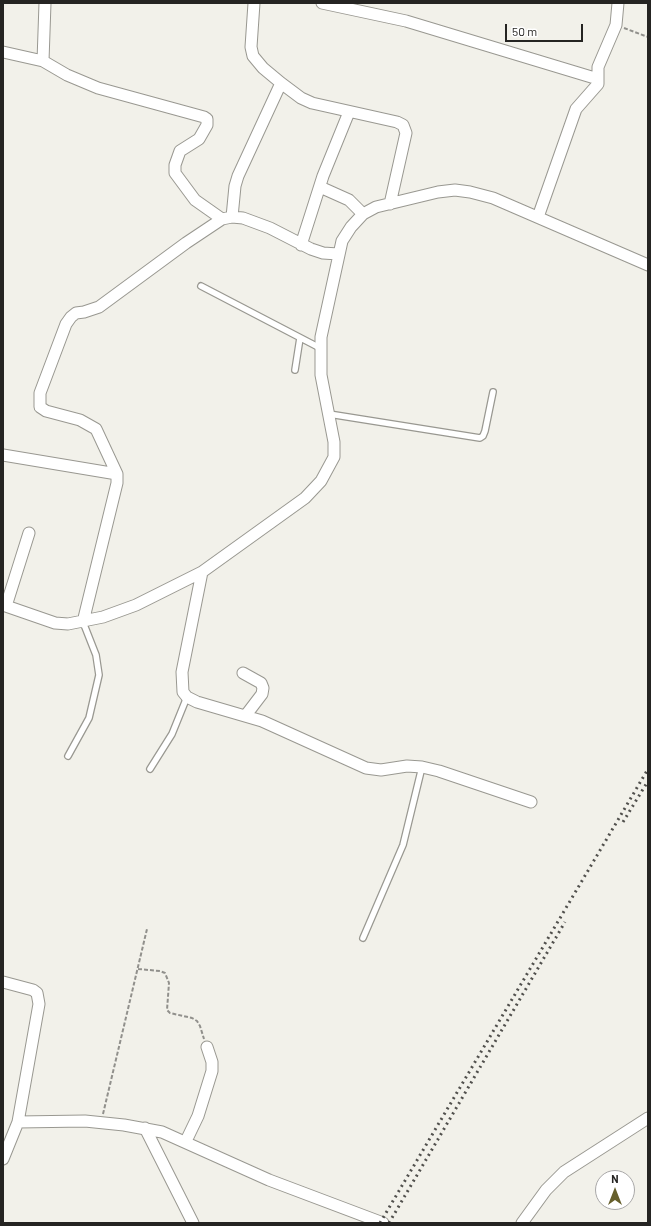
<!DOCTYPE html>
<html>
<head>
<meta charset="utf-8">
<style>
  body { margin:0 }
  #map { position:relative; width:651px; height:1226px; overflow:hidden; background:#f2f1ea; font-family:Barlow,sans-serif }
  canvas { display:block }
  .frame { position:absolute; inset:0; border:4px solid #252422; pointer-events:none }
  .north { position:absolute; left:595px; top:1170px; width:40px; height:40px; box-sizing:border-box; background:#fff; border:1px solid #a8a7a7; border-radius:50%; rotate:0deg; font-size:11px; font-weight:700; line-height:16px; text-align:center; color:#252422 }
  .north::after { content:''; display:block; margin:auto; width:14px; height:18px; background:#665f2c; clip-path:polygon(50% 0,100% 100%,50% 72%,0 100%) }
  .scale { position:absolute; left:505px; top:24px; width:78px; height:18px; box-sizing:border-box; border:2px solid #252422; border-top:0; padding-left:5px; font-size:12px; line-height:14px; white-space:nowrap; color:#252422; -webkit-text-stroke:3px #fff; paint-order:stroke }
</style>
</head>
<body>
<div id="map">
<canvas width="651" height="1226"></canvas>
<div class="frame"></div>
<div class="north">N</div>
<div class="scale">50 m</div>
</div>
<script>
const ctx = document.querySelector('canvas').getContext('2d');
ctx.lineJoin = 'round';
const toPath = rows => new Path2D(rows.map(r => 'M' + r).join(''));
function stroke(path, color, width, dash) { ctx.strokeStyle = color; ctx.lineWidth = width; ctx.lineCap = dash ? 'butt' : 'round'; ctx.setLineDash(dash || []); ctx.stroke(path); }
const service = toPath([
  [201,286,320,348],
  [295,370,300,338],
  [329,414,480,438,483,436,485,431,493,392],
  [68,756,89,718,99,675,96,655,83,622],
  [150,769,172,734,187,697],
  [363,938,403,845,422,767]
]);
const minor = toPath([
  [254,3,251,47,253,56,263,68,281,83,301,98,312,103,397,122,403,125,406,133,390,204],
  [322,3,406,21,598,79],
  [3,52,43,61,67,75,98,88,204,117,207,119,207,125,199,139,180,151,175,165,175,173,195,200,222,219],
  [43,61,45,3],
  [320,187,349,200,363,214],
  [232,217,235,186,238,176,281,83],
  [538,217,576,109,598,84,598,67,616,25,618,3],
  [301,245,323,176,349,112],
  [3,455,117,474],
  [202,572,182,672,183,692,187,697,197,702,262,721,366,768,381,770,407,766,422,767,439,771,531,802],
  [3,605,55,623,68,624,103,617,136,605,202,572,305,498,321,481,334,457,334,442,321,375,321,337,342,241,351,227,363,214,376,207,438,192,455,190,470,192,493,198,648,265],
  [6,606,29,533],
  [83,622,117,483,117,474,96,429,80,420,46,411,40,407,40,393,66,324,71,317,76,313,84,312,99,307,186,243,222,219,232,217,243,218,270,228,311,249,323,253,338,254],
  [243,673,261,683,263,688,262,694,246,715],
  [3,982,33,990,37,993,39,1004,18,1122,3,1159],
  [18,1122,85,1121,124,1125,162,1132,269,1180,383,1223],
  [145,1128,193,1223],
  [186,1141,198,1116,212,1071,212,1062,207,1047],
  [522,1223,546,1190,564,1172,648,1118]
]);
stroke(service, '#999891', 8);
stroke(minor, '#999891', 13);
stroke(toPath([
  [624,28,648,37],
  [138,969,160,971,165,973,169,983,167,1010,170,1013,192,1018,197,1021,200,1026,204,1039],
  [103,1114,147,929]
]), '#91908c', 2, [4, 2]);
stroke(service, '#fff', 5.5);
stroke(minor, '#fff', 11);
stroke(toPath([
  [623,822,648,781],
  [380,1223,648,769],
  [389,1223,565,922]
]), '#51504d', 3, [2, 4]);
</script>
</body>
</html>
